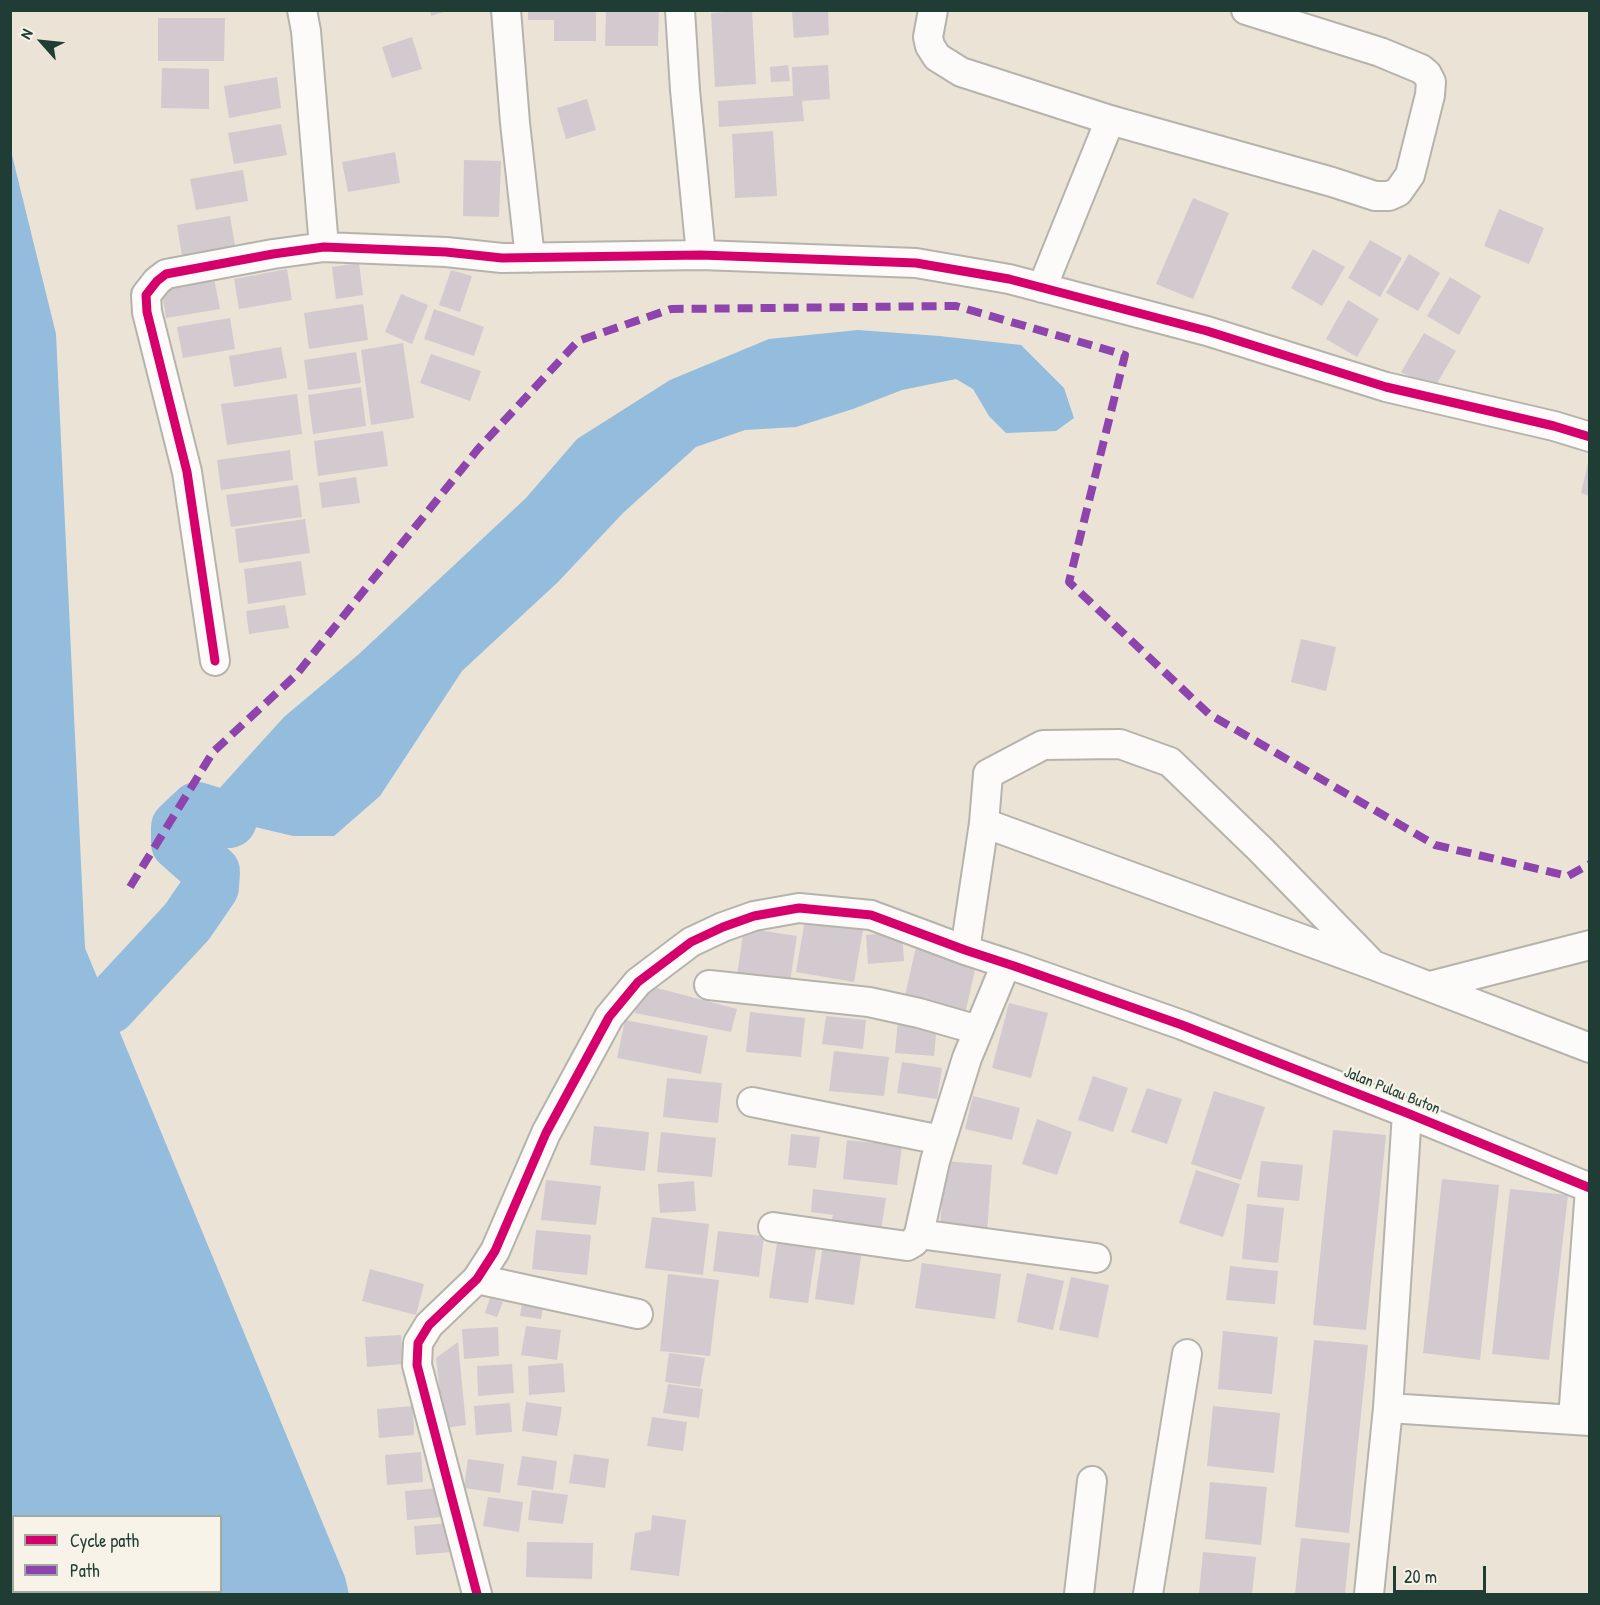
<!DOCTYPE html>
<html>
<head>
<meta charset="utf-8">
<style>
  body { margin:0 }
  #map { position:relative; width:1600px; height:1605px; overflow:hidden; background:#ebe3d6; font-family:"Patrick Hand",sans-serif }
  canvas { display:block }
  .frame { position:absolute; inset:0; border:12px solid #1f3d34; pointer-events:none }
  .legend { position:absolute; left:12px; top:1515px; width:210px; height:78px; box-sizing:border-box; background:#f7f3e8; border:2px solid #a1aaa0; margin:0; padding:8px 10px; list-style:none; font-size:18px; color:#1f3d34 }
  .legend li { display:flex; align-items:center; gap:12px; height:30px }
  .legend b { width:30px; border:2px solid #a1aaa0 }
  .north { position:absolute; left:12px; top:12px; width:60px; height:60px; -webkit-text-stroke:4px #f7f3e8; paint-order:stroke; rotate:297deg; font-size:16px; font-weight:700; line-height:24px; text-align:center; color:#1f3d34 }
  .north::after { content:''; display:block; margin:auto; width:21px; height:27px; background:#1f3d34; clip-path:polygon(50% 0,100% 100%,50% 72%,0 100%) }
  .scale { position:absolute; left:1393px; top:1566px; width:93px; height:27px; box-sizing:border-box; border:3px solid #1f3d34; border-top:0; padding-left:8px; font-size:18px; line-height:21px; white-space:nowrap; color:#1f3d34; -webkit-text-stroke:4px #f7f3e8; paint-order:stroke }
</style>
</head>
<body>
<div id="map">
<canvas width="1600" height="1605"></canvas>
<div class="frame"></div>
<ul class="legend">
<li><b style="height:8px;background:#d6006c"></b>Cycle path</li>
<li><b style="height:8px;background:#8e44ad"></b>Path</li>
</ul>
<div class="north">N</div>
<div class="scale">20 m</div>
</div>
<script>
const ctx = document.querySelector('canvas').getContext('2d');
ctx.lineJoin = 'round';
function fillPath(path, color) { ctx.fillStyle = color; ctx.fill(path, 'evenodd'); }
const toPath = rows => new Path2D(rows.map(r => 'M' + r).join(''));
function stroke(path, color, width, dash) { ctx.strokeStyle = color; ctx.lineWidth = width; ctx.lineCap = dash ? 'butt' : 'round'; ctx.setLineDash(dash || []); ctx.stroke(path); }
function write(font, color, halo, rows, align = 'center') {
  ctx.font = font + ' "Patrick Hand",sans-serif'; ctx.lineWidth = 4.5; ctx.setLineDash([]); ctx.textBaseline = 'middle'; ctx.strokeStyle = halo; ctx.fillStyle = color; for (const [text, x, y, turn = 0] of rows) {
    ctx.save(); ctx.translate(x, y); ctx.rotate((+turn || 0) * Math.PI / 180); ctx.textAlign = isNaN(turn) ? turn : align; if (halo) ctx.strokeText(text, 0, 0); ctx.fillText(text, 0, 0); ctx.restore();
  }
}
fillPath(toPath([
  [10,147,56,334,85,948,345,1577,349,1594,11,1594],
  [14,1516,220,1516,220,1592,14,1592],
  [858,330,939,336,1021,345,1064,388,1074,418,1056,431,1006,433,989,416,973,389,956,379,902,390,853,409,796,427,745,430,696,447,623,513,558,582,462,671,380,796,334,836,293,836,234,822,217,813,216,792,284,717,359,654,526,498,577,439,670,380,769,339]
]), '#94bcdd');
stroke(toPath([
  [109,1006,187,922,211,887,212,872,179,843,179,827,197,810,229,820]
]), '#94bcdd', 56);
fillPath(toPath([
  [430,10,447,10,447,11,431,16],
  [528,10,596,10,596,41,554,41,554,20,528,20],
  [606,10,659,10,658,46,605,46],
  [752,10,756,84,715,87,711,13],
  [828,10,829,35,794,38,792,12],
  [158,18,225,18,224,61,158,61],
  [412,37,422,69,392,78,382,47],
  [788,65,790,81,771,82,770,67],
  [828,65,830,99,802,101,804,121,719,127,718,101,793,96,792,67],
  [162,68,209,69,209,109,161,108],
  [277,77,281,108,229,118,224,86],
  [587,99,596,130,566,139,557,108],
  [281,124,287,155,234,164,228,133],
  [773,131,777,196,735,198,732,134],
  [395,152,400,183,348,192,342,162],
  [464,160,501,161,499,217,463,216],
  [243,170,248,201,196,210,190,179],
  [1193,198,1229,213,1193,299,1156,284],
  [1499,209,1544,228,1529,264,1484,246],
  [230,216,235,246,182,256,177,225],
  [1370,240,1402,258,1380,297,1348,278],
  [1313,249,1345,267,1322,306,1291,288],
  [1409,254,1440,273,1418,311,1386,293],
  [359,263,363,295,336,299,332,267],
  [287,269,292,300,239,309,234,279],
  [451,270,472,276,460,312,439,305],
  [1450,277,1481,296,1459,335,1427,316],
  [214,278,220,309,166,318,161,287],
  [401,294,428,305,412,344,385,332],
  [1348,300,1379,319,1357,357,1326,339],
  [363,304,368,340,309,349,304,313],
  [434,309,484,327,474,356,424,339],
  [230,318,235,349,183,358,177,327],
  [1424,333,1456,351,1433,390,1401,372],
  [403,343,414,418,371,425,361,350],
  [281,347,287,378,234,387,229,356],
  [356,352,361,383,308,390,304,360],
  [431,354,481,371,470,401,420,383],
  [361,387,366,426,313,434,308,395],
  [297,394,302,434,227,445,221,404],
  [383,431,388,466,318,476,314,441],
  [290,450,293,480,221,490,217,460],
  [1589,459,1590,459,1590,496,1581,493],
  [356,477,360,503,322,508,319,483],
  [298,485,302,517,231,527,226,495],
  [305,519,310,553,239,563,235,529],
  [301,561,306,595,248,604,244,569],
  [285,605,289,628,249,634,246,611],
  [1301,639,1336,647,1326,691,1291,682],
  [806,914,864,924,854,982,796,972],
  [744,928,797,936,790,982,737,975],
  [902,932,904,961,868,964,866,935],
  [916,947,977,961,965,1014,904,1000],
  [642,984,737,1009,731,1032,635,1013],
  [1009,1003,1048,1013,1031,1078,992,1068],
  [750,1012,805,1018,801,1057,746,1052],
  [826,1016,866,1020,863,1049,822,1044],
  [625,1020,708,1036,701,1074,617,1058],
  [898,1021,937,1024,934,1056,895,1053],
  [834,1051,889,1057,884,1096,829,1091],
  [902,1062,942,1068,937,1099,897,1093],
  [1093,1076,1128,1088,1113,1132,1078,1120],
  [667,1078,722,1083,718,1123,663,1117],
  [1147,1088,1182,1099,1167,1144,1131,1132],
  [1214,1091,1265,1107,1241,1180,1191,1164],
  [973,1096,1020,1108,1012,1140,965,1129],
  [1037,1119,1072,1132,1057,1175,1022,1164],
  [594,1126,649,1132,645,1171,590,1165],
  [1333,1130,1386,1135,1366,1330,1313,1325],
  [661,1132,716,1138,712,1177,657,1172],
  [791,1134,820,1137,816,1168,788,1165],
  [847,1140,902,1146,897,1185,843,1179],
  [945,1161,992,1165,987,1232,940,1228],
  [1261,1161,1303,1165,1299,1201,1257,1197],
  [1196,1170,1240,1184,1223,1237,1179,1223],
  [1442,1179,1499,1185,1480,1360,1423,1353],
  [546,1180,601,1186,596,1225,541,1220],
  [694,1181,696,1211,660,1213,658,1184],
  [813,1189,886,1198,881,1230,831,1224,833,1215,811,1212],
  [1510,1189,1568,1195,1549,1360,1492,1354],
  [1247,1204,1284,1208,1278,1263,1242,1259],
  [652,1217,709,1224,703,1275,645,1268],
  [536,1230,591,1235,587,1275,532,1269],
  [718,1231,764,1236,759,1277,713,1271],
  [777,1243,816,1249,808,1303,769,1298],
  [823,1245,862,1250,854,1305,815,1299],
  [922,1263,1001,1274,995,1319,915,1308],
  [1230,1266,1278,1271,1275,1304,1226,1300],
  [370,1269,424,1284,416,1315,362,1301],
  [1027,1273,1064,1281,1053,1330,1017,1322],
  [668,1274,719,1280,710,1356,660,1351],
  [1071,1277,1109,1285,1098,1338,1059,1330],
  [490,1298,503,1302,497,1317,485,1313],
  [523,1298,544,1302,541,1319,520,1316],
  [526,1326,561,1330,557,1360,521,1355],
  [498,1327,499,1356,464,1359,462,1329],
  [1223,1331,1278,1337,1272,1394,1218,1389],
  [401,1335,403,1364,367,1367,365,1337],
  [1314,1340,1368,1345,1349,1533,1295,1527],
  [458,1342,466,1425,444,1428,436,1358],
  [669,1353,705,1358,700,1387,665,1382],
  [563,1363,565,1392,529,1395,528,1366],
  [512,1364,514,1393,478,1396,477,1366],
  [668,1384,703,1389,699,1418,663,1413],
  [526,1402,562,1407,557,1436,522,1431],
  [510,1403,512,1432,476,1435,474,1406],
  [413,1406,414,1435,379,1438,377,1409],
  [1213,1406,1280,1413,1274,1473,1207,1466],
  [652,1417,687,1422,683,1451,647,1446],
  [421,1452,423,1482,387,1485,385,1455],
  [574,1454,609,1459,605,1488,569,1483],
  [522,1456,557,1461,553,1490,517,1485],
  [468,1459,504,1464,500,1493,464,1488],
  [1210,1482,1267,1487,1261,1545,1205,1539],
  [441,1488,442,1517,407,1520,405,1491],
  [532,1490,568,1495,563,1524,528,1520],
  [488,1497,523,1502,519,1532,483,1526],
  [652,1515,686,1520,679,1576,630,1570,635,1533,651,1530],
  [450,1523,452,1552,416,1555,414,1526],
  [1301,1538,1350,1543,1345,1594,1295,1594],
  [527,1542,593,1543,592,1579,526,1577],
  [1203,1552,1256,1557,1252,1594,1199,1594]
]), '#d2cacf');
const minor = toPath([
  [302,10,306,31,324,247],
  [506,10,515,123,530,258],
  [680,10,685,90,701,255],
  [933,10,928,37,930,46,937,57,961,72,1110,120,1332,182,1375,196,1389,196,1398,192,1410,175,1430,95,1431,82,1427,74,1421,69,1380,52,1246,10],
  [1042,288,1110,120],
  [215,661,187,472,147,312,146,295,157,281,166,274,273,254,324,247,446,252,502,258,701,255,916,263,1009,279,1207,331,1386,387,1554,426,1590,437],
  [984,823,1373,965,1590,1048],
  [965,950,984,823,988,774,1043,745,1120,744,1170,762,1261,850,1373,965],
  [709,985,869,1002,919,1013,978,1030],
  [1430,986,1590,945],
  [752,1102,941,1140],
  [773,1227,907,1246,914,1242,919,1234,935,1161,967,1058,1006,964],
  [919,1234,1096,1258],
  [477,1279,638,1314],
  [1388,1408,1590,1421],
  [1573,1419,1590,1189],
  [477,1594,417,1365,418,1343,429,1325,477,1279,495,1251,546,1133,609,1017,638,982,691,942,723,927,754,916,799,908,871,915,965,950,1014,966,1182,1025,1407,1113,1590,1188],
  [1079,1594,1092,1481],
  [1148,1594,1187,1354],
  [1369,1594,1388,1408,1407,1113]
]);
stroke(minor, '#b5b3ab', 32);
stroke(minor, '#fcfbf9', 28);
stroke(toPath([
  [130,887,213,752,296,675,478,449,578,341,671,309,956,306,1125,355,1069,582,1209,714,1435,845,1568,876,1590,864]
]), '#8e44ad', 8, [15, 8]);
stroke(toPath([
  [215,661,187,472,147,312,146,295,157,281,166,274,273,254,324,247,446,252,502,258,701,255,916,263,1009,279,1207,331,1386,387,1554,426,1590,437],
  [477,1594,417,1365,418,1343,429,1325,477,1279,495,1251,546,1133,609,1017,638,982,691,942,723,927,754,916,799,908,871,915,965,950,1014,966,1182,1025,1407,1113,1590,1188]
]), '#d6006c', 9);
write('16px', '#1f3d34', '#f7f3e8', [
  ["Jalan Pulau Buton",1392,1091,22]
]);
</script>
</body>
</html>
